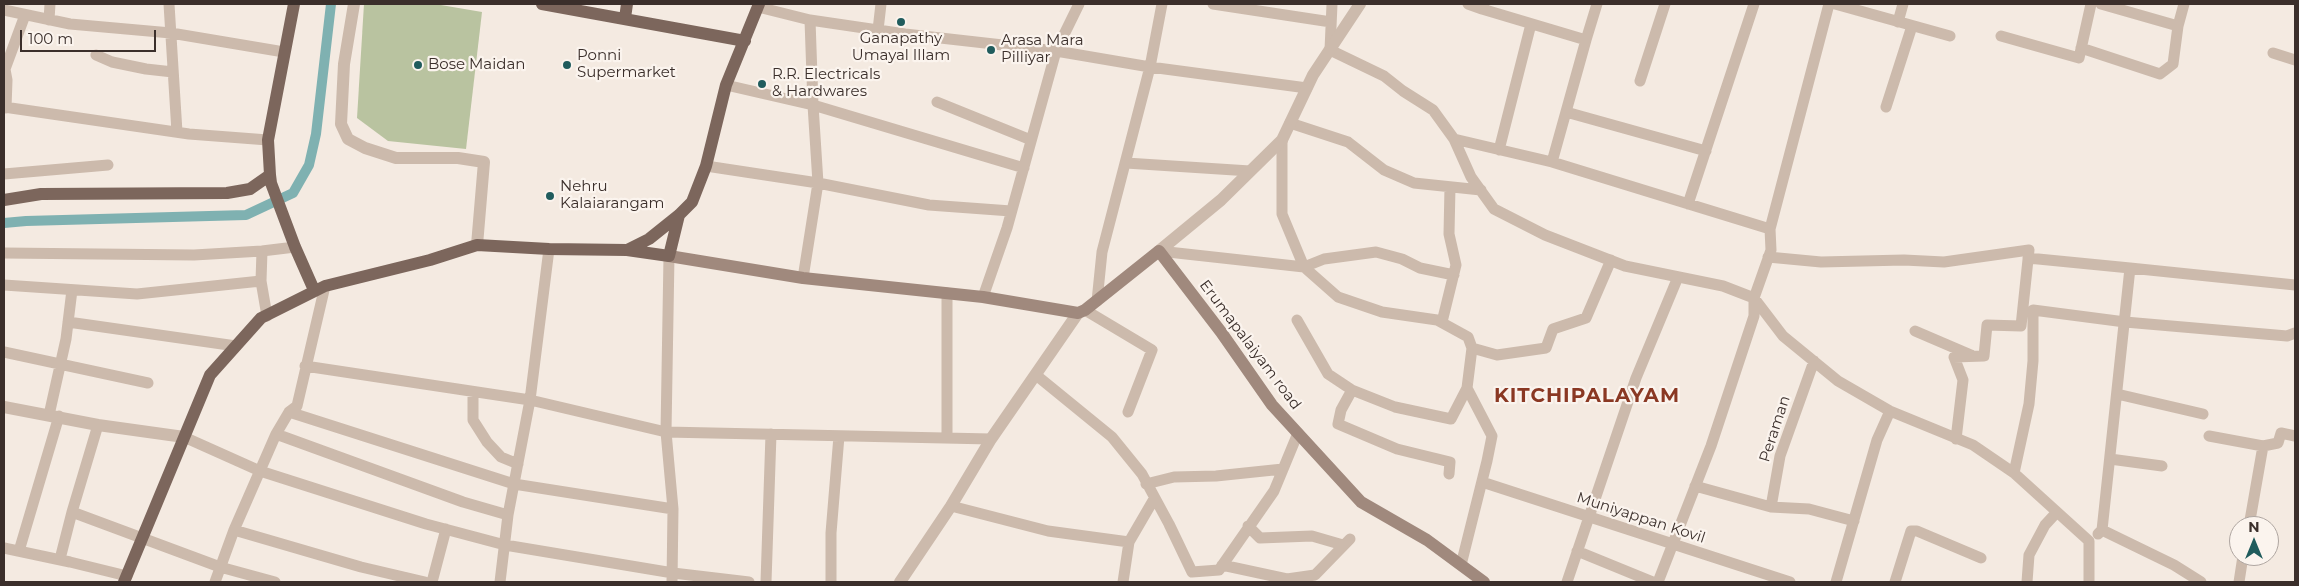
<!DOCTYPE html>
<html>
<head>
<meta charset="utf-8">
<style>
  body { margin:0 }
  #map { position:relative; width:2299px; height:586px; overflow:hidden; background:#f4eae1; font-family:Montserrat,sans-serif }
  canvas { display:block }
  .frame { position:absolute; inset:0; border:5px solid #3b2f2b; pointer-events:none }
  .north { position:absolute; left:2229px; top:516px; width:50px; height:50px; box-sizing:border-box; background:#fbf4ee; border:1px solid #aea5a0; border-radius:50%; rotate:0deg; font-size:14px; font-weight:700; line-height:20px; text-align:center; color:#3b2f2b }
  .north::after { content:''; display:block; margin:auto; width:18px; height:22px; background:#205c5d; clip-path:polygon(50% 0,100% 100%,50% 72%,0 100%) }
  .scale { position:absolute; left:20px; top:30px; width:136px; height:22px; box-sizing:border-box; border:2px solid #3b2f2b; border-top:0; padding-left:6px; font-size:15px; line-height:18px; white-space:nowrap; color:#3b2f2b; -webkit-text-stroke:4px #fbf4ee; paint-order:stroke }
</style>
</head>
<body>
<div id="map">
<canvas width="2299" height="586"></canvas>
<div class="frame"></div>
<div class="north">N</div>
<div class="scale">100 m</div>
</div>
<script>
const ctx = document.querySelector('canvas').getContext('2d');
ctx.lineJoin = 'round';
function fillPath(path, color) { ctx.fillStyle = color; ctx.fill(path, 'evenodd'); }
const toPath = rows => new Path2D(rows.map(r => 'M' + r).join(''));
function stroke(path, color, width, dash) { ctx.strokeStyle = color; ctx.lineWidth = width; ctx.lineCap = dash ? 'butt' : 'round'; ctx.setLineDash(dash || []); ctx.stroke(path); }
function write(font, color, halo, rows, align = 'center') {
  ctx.font = font + ' Montserrat,sans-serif'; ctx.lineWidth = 4.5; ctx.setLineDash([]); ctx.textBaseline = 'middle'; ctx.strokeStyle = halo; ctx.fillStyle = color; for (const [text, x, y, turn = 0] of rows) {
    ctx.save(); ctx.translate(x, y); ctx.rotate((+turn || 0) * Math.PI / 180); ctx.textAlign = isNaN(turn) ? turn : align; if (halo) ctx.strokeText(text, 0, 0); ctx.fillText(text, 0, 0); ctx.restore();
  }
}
fillPath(toPath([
  [364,4,435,4,482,12,466,149,388,141,357,118]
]), '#b9c3a0');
stroke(toPath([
  [4,223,26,221,246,215,293,193,309,165,316,134,331,4]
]), '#7fb1b1', 10);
stroke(toPath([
  [169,4,177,132],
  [1213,4,1331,22],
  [1332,4,1330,50,1384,76,1403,91,1433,110,1454,139,1471,177,1494,209,1545,235,1625,266,1723,286,1754,298,1771,250,1770,229,1829,4],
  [1468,4,1482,9,1484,4],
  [1835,4,1950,36],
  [758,7,810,20,905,34,1056,51,1150,67,1307,88],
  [1482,9,1586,40,1552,162,1770,229],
  [4,10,70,24,171,33,284,52],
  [49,20,50,4],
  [1898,22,1903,4],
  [2178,26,2184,4],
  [878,30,881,4],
  [2001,36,2079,58,2091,4],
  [1586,40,1597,4],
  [2081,48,2160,74,2173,64,2178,26,2101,4],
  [2273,53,2295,60],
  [96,55,112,62,146,69,173,72],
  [4,64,7,80,6,108],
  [5,69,25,15],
  [1640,81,1665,4],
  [726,85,813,105,1024,168],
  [937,102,1031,140],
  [4,107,189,134,268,140],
  [1886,107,1912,26],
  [1566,112,1706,151],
  [1290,123,1348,142,1384,170,1414,183,1481,190],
  [1454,139,1552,162],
  [1499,150,1531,24],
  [1126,163,1250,171],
  [706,166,818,183,929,205,1011,211],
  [4,174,108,165],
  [1688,204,1754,4],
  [262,251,261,281,267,316],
  [1159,251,1304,267,1282,214,1282,140],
  [4,253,194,255,262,251,295,247],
  [669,256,666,432,673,509,672,582],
  [1768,257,1821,262,1904,260,1944,262,2029,250,2021,326,1987,325,1984,356,1954,357,1963,380,1956,439],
  [2028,258,2130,268,2102,530],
  [2130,268,2295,285],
  [1454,275,1420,268,1402,259,1376,252,1324,259,1304,267,1338,297,1382,312,1437,320,1468,337,1472,348,1497,355,1546,348,1553,329,1586,318,1611,260],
  [803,278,818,183,813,105,810,20],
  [4,285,137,294,261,281],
  [947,293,947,438],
  [983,297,1007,228,1056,51,1079,4],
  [1097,301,1102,252,1150,67,1162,4],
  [1085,310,1152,350,1128,412],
  [1297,320,1328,374,1352,390,1395,407,1451,419,1467,388],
  [68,322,236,346],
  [1442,322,1456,265,1449,234,1450,187],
  [1915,331,1971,355],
  [4,352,148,383],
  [305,366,530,400,666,432,991,439],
  [1036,375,1112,437,1142,474,1169,524,1192,572,1219,570,1274,491,1298,433],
  [1352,390,1341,410,1338,424,1397,449,1450,462,1449,474],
  [473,392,473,420,487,442,501,457,518,464],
  [2117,394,2203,414],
  [289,412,514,484,673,509],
  [49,415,66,339,72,290],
  [98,425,72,512,220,567,275,582],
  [276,434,463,502,508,515],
  [2209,436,2263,446],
  [184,437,260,471,426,524,505,545,673,573,749,582],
  [2110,459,2162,466],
  [2014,473,2029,404,2033,361,2033,310,2125,322,2287,336,2295,333],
  [1482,482,1790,582],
  [1146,484,1174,477,1216,476,1283,469],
  [1695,486,1771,507,1809,509,1854,521],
  [951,506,1048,531,1129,542,1154,499],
  [1771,507,1780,456,1814,361],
  [1248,526,1260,538,1312,536,1343,545],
  [2249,526,2263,446,2278,443,2281,433,2295,436],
  [234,530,361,567,425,582],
  [2098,534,2102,530,2174,565,2201,582],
  [4,548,70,562,127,576],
  [19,551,59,416],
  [1577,551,1653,582],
  [60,559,72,512],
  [1222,565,1287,579,1315,575,1350,539],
  [1461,565,1487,461,1492,436,1467,388,1472,348],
  [215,582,234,530,276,434,289,412,297,406,325,286],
  [432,582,446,529],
  [500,582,508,515,530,400,549,249],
  [766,582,771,434],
  [831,582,831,533,839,436],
  [1123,582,1129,542],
  [1567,582,1636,378,1678,277],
  [1658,582,1711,446,1754,316,1754,298,1783,336,1838,381,1890,411,1973,445,2014,473,2089,541,2089,582],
  [1836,582,1877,440,1890,411],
  [1895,582,1911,531,1917,531,1981,558],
  [2027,582,2029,555,2045,525,2057,512],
  [2239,582,2243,556]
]), '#ccbaac', 11);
stroke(toPath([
  [354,4,344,64,341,124,348,139,365,148,396,158,458,158,484,162,477,245],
  [1159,251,1221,200,1282,140,1313,75,1360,4],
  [4,407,98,425,184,437],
  [900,582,951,506,991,439,1078,313]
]), '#ccbaac', 12);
stroke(toPath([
  [669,256,803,278,983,297,1078,313,1085,310,1159,251,1221,332,1272,405,1361,502,1427,540,1484,582]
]), '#a0897d', 12);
stroke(toPath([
  [294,4,268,140,270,175,271,183,295,247,314,290],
  [542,4,745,41],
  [625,18,627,4],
  [4,200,41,194,227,193,250,189,270,175],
  [627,250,669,256,679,215],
  [124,582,210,375,261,318,325,286,430,260,477,245,549,249,627,250,649,239,679,215,692,202,706,166,726,85,759,4]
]), '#7c665c', 12);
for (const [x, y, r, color] of [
  [901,22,5,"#205c5d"],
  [991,50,5,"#205c5d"],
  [418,65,5,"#205c5d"],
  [567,65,5,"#205c5d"],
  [762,84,5,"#205c5d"],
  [550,196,5,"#205c5d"]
]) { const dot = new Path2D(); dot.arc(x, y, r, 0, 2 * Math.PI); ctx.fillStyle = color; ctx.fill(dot); stroke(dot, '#fbf4ee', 2); }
write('15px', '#3b2f2b', '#fbf4ee', [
  ["Ganapathy",901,39,"center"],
  ["Umayal Illam",901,56,"center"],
  ["Arasa Mara",1001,41],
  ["Pilliyar",1001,58],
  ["Ponni",577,56],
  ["Supermarket",577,73],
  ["Bose Maidan",428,65],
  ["R.R. Electricals",772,75],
  ["& Hardwares",772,92],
  ["Nehru",560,187],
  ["Kalaiarangam",560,204]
], 'left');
write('15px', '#3b2f2b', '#fbf4ee', [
  ["Erumapalaiyam road",1250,345,53],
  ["Peraman",1775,429,-72],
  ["Muniyappan Kovil",1641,518,18]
]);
ctx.letterSpacing = '1px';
write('bold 20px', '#8a3823', '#fbf4ee', [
  ["KITCHIPALAYAM",1587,396]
]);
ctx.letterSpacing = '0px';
</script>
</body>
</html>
